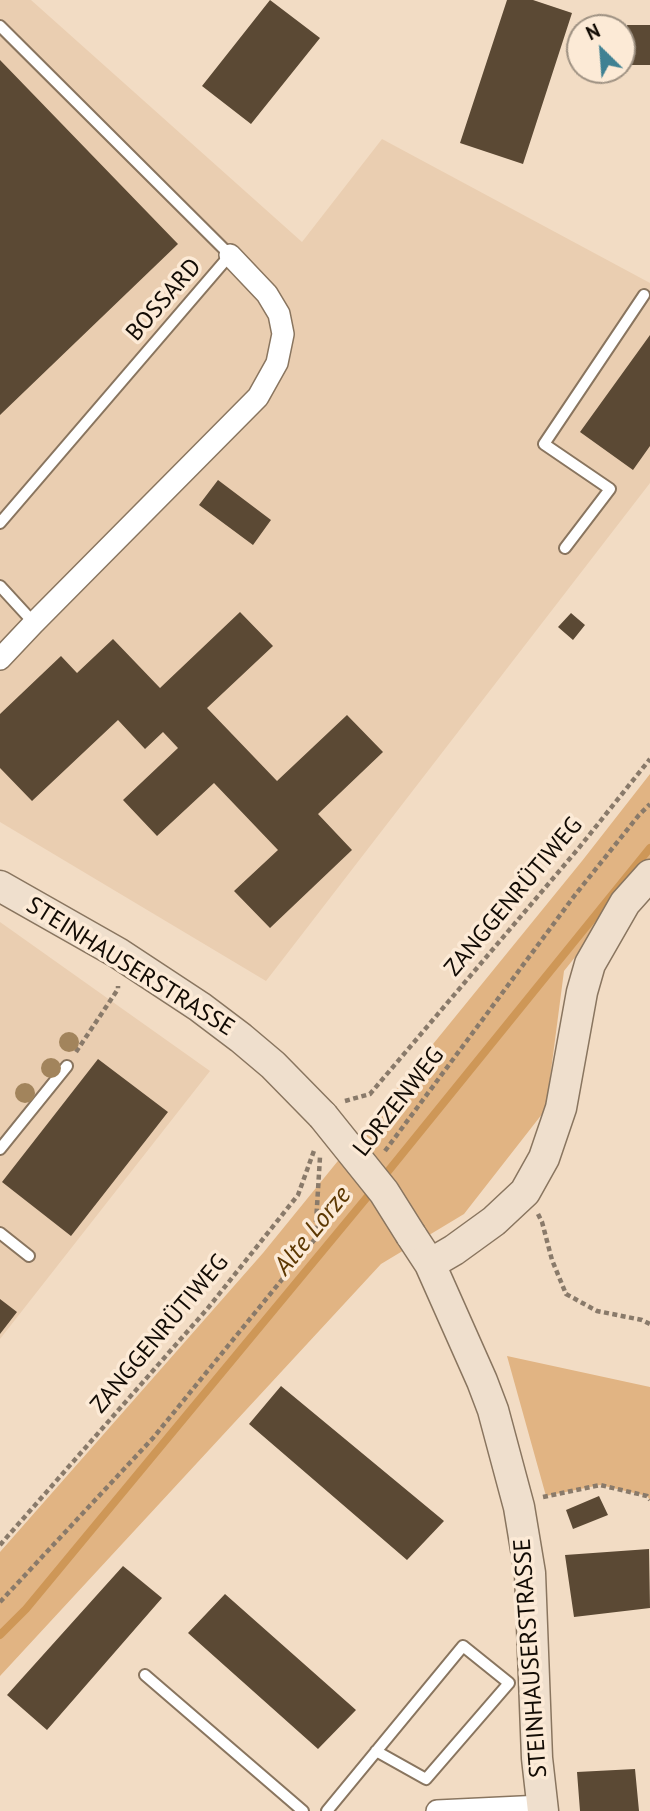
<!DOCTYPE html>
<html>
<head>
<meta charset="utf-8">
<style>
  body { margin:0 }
  #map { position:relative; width:650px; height:1811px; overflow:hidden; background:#f2dcc4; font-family:"PT Sans",sans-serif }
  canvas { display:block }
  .north { position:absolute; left:566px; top:14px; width:70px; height:70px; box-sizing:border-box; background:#fcead6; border:2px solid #9e9182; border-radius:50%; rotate:335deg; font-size:19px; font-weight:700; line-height:28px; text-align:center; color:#120b04 }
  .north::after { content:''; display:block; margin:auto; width:24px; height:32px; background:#3f8193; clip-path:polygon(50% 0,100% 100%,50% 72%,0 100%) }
</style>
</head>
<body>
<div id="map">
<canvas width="650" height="1811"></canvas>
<div class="north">N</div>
</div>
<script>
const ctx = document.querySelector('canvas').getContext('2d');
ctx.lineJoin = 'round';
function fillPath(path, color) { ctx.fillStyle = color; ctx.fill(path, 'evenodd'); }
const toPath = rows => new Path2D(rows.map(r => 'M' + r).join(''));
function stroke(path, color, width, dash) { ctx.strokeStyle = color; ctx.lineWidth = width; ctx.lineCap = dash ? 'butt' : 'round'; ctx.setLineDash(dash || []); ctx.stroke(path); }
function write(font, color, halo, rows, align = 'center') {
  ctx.font = font + ' "PT Sans",sans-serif'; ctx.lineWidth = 7; ctx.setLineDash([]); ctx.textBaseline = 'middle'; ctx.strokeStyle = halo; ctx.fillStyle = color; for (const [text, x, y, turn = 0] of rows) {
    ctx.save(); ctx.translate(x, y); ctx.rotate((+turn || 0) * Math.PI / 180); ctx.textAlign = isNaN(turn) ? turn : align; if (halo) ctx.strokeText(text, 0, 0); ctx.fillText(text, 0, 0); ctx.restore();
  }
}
fillPath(toPath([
  [0,0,31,0,302,242,382,139,650,283,650,483,266,981,0,822],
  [0,922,210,1071,0,1339]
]), '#eaceb1');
fillPath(toPath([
  [650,774,650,863,564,971,546,1109,464,1214,381,1264,0,1676,0,1552,263,1253,582,861],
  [507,1356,650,1387,650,1500,647,1496,600,1485,546,1496]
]), '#e1b483');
stroke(toPath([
  [381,1180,650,848],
  [0,1635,26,1609,373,1190]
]), '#ce9757', 8);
fillPath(toPath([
  [270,0,320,38,251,124,202,86],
  [507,0,533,0,572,13,523,164,460,143],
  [627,25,650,25,650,65,627,65],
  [0,60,178,244,0,415],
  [650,335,650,446,633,470,580,432],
  [218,480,271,520,253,545,199,505],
  [240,612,273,646,207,708,277,781,347,715,383,752,318,814,352,850,270,928,234,891,278,850,214,783,157,836,123,800,178,748,163,732,145,749,118,720,32,801,0,768,0,714,61,656,77,673,113,639,160,688],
  [571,613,585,625,573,640,558,627],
  [98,1059,168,1112,71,1236,2,1182],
  [0,1299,17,1312,0,1334],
  [281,1386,444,1521,407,1560,249,1424],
  [599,1496,608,1515,573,1529,566,1510],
  [649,1549,650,1608,574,1617,565,1555],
  [123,1566,162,1598,47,1730,7,1695],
  [225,1594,356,1710,318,1749,188,1633],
  [635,1769,639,1811,580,1811,577,1772]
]), '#5b4934');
const lane = toPath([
  [0,26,230,255,0,523],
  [565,548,610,489,544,444,644,295],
  [0,586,34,623],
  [0,1149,67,1066],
  [0,1233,29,1256],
  [145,1675,303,1811],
  [327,1811,463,1646,509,1683,426,1779,376,1751]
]);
const street = toPath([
  [0,659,34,623,258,397,277,363,283,334,279,314,267,294,230,255],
  [437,1811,542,1806]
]);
const secondary = toPath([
  [0,886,118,953,200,1007,241,1038,273,1065,323,1116],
  [411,1235,430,1264,482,1381,493,1410,519,1507,530,1573,537,1758,543,1811],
  [430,1264,454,1250,494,1221,525,1192,544,1158,561,1108,582,992,590,964,625,903,650,875]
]);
stroke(lane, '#89755f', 14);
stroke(street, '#89755f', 24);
stroke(secondary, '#89755f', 33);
stroke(toPath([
  [76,1052,118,989,118,986],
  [345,1101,370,1094,578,849,650,759],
  [385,1151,575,895,639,815,650,804],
  [538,1214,542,1222,552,1260,566,1294,597,1311,642,1320,650,1324],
  [315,1239,320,1157],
  [543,1497,600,1485,647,1496,650,1500],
  [0,1545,208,1308,298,1195,315,1148],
  [0,1602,153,1438,315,1239,350,1192]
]), '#897a6a', 4.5, [5, 3.5]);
stroke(lane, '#fff', 10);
stroke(street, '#fff', 21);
stroke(secondary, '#efdfcd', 30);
const secondaryBridge = toPath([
  [323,1116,384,1192,411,1235]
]);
stroke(secondaryBridge, '#89755f', 33, []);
stroke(secondaryBridge, '#efdfcd', 30);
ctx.fillStyle = '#a2845c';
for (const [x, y] of [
  [69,1042],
  [51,1068],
  [25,1093]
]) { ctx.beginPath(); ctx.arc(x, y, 10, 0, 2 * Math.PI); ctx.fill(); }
write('24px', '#120b04', '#fcead6', [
  ["BOSSARD",164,300,-49],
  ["ZANGGENRÜTIWEG",514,897,-50],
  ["STEINHAUSERSTRASSE",130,967,32],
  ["LORZENWEG",399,1102,-52],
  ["ZANGGENRÜTIWEG",160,1334,-50],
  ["STEINHAUSERSTRASSE",531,1658,-94]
]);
write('italic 26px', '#5d3802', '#fcead6', [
  ["Alte Lorze",313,1231,-51]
]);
</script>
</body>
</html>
